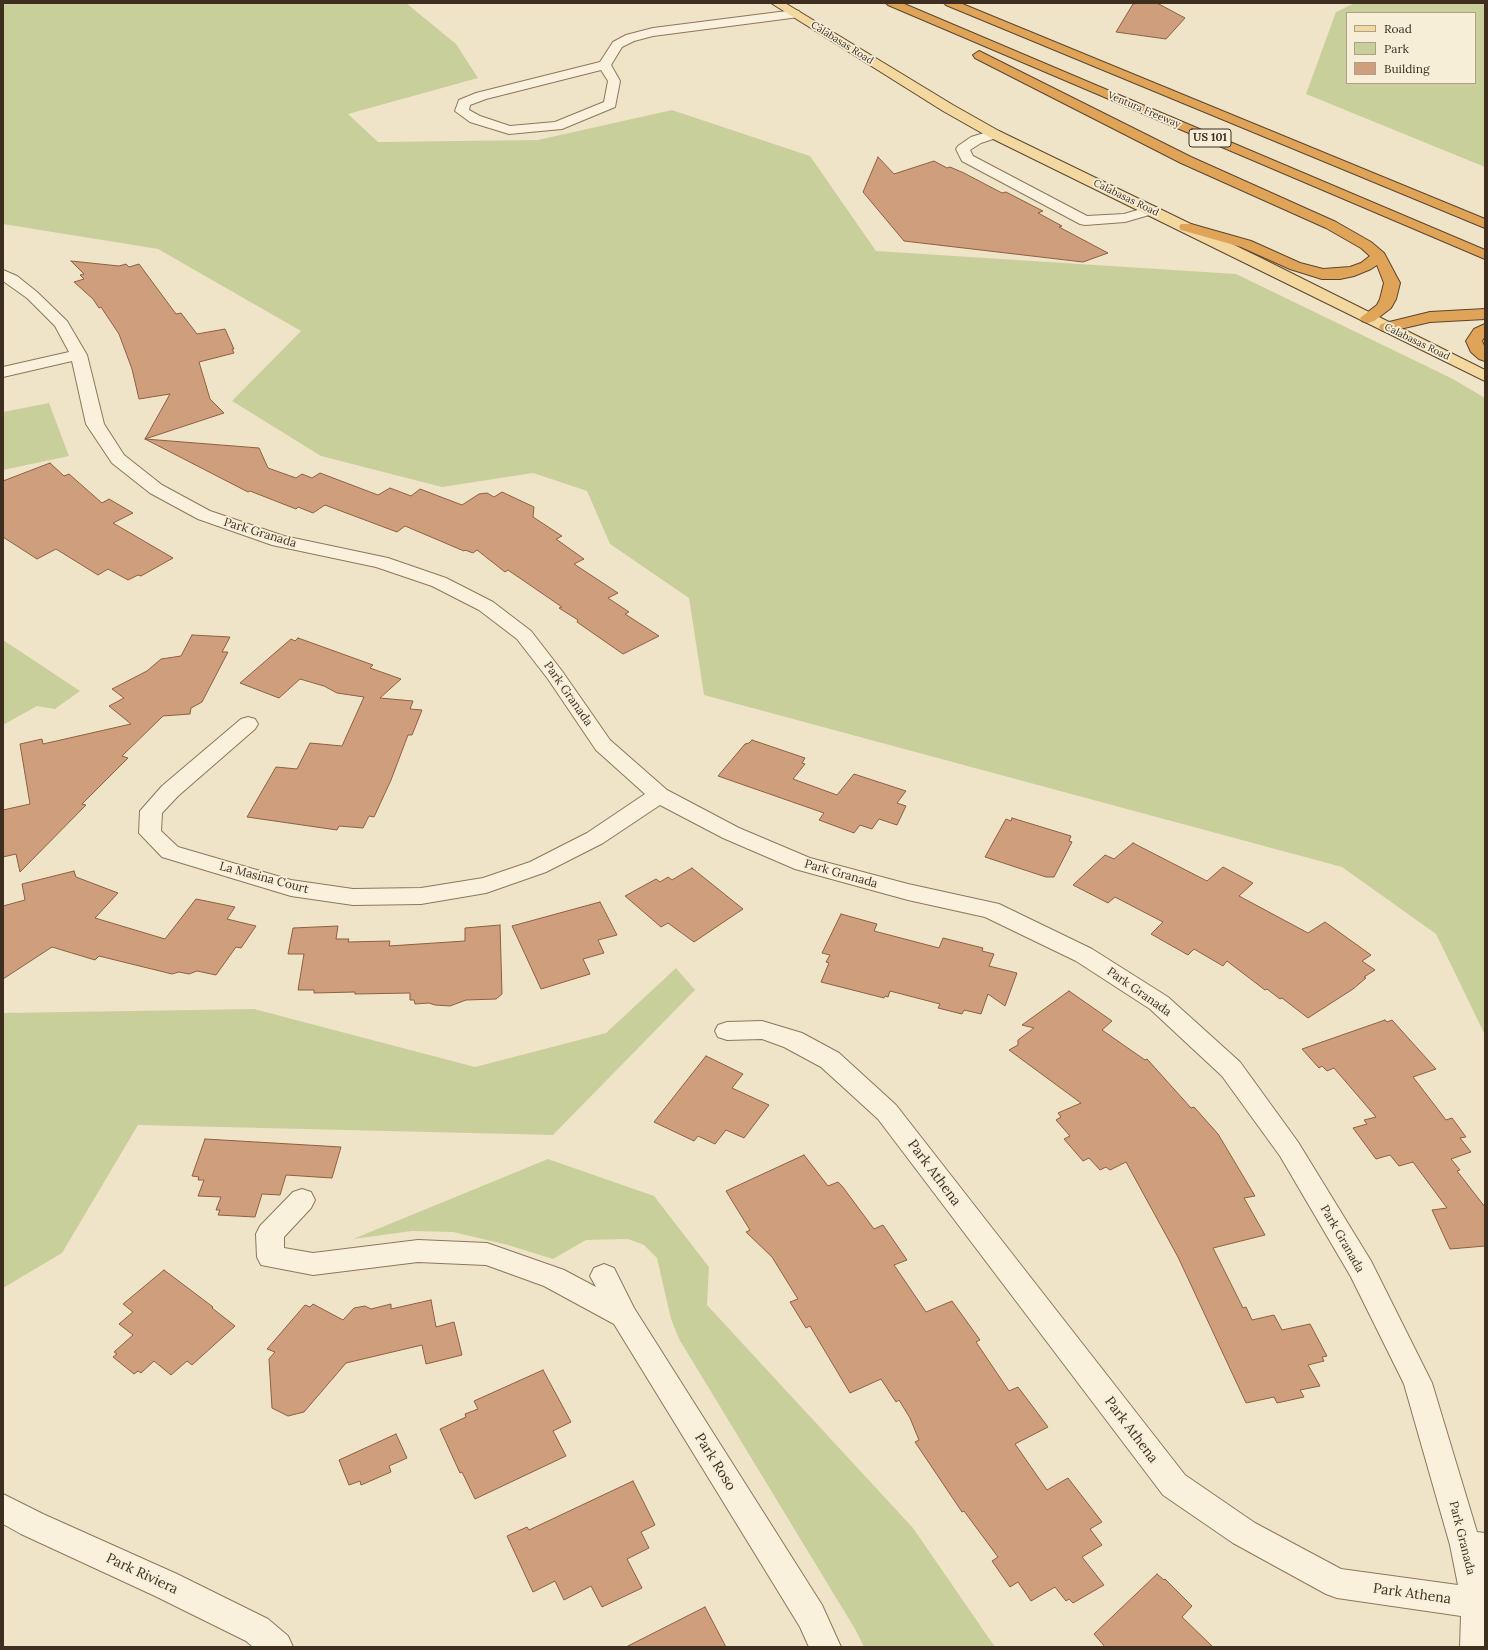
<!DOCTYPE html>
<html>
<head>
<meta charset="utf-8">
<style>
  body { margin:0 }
  #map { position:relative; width:1488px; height:1650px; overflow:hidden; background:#f0e4c8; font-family:Lora,serif }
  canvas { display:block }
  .frame { position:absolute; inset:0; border:4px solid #3d2e20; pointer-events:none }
  .legend { position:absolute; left:1346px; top:12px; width:130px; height:72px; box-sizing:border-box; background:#f7eed8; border:1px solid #ada18e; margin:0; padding:5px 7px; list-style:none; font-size:12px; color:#3d2e20 }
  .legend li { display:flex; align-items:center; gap:8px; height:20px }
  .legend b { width:20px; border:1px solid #ada18e }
</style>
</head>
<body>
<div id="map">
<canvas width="1488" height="1650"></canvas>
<div class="frame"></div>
<ul class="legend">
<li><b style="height:5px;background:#f3d9a0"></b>Road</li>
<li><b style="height:11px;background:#c9cf9b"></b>Park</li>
<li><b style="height:11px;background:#cf9f7d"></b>Building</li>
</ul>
</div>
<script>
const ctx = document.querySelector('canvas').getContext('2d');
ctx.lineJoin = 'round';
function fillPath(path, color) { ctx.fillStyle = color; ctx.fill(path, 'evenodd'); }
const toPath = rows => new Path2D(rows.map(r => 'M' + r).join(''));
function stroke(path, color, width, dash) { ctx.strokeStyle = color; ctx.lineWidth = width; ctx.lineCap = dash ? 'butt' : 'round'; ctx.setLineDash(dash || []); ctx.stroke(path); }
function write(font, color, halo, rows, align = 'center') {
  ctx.font = font + ' Lora,serif'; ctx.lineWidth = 3.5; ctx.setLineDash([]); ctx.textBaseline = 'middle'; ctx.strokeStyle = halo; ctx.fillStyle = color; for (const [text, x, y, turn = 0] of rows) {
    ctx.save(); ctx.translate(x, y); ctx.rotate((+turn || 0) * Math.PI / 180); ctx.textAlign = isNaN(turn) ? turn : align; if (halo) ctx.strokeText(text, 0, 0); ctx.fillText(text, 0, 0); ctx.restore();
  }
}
fillPath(toPath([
  [3,3,406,3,456,44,478,78,348,114,378,142,538,140,672,110,810,156,876,251,1236,274,1453,379,1485,398,1485,1035,1436,934,1342,867,704,695,689,598,610,544,587,491,533,473,442,487,321,456,232,401,301,331,158,249,3,224],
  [1355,3,1485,3,1485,167,1306,94,1336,12],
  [1347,13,1475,13,1475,83,1347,83],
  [49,403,69,456,3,470,3,412],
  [3,640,80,691,55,709,37,706,3,725],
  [676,968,695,990,553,1135,138,1125,62,1253,3,1288,3,1013,254,1009,475,1067,606,1033],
  [548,1159,654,1196,709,1267,707,1305,913,1528,995,1647,864,1647,855,1629,679,1339,671,1319,657,1258,644,1245,628,1239,586,1240,553,1259,508,1245,453,1232,412,1231,353,1239]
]), '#c9cf9b');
const building = toPath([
  [1140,3,1157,3,1185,18,1166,39,1116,32,1133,4,1140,3],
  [878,157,894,174,934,161,947,168,950,167,964,173,1002,193,1006,192,1033,206,1043,211,1038,213,1062,226,1059,227,1108,253,1083,262,904,241,863,192,878,157],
  [71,261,119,266,126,264,129,267,139,264,176,314,181,313,197,334,225,329,234,349,232,349,234,353,199,362,210,399,224,413,145,439,170,394,139,399,132,369,119,334,101,307,99,308,93,299,74,282,84,279,80,275,84,274,71,261],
  [145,439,259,448,268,468,296,478,302,474,312,478,320,473,378,495,390,488,411,496,420,489,462,505,479,494,487,493,494,497,502,492,534,507,533,517,562,536,556,539,584,559,574,564,618,593,608,598,629,612,625,614,659,636,623,654,577,622,578,620,559,608,562,607,508,570,505,572,477,550,473,553,465,550,464,551,405,526,397,532,325,505,313,513,298,507,296,509,250,491,248,492,145,439],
  [50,463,64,476,69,474,102,503,109,499,133,513,113,523,173,558,141,576,138,575,128,580,108,569,98,575,56,549,37,559,3,537,3,481,50,463],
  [192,635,230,637,222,652,228,652,202,702,191,708,190,714,163,716,122,756,128,758,82,804,86,805,20,872,16,854,3,857,3,810,30,804,20,744,42,739,43,744,131,724,109,706,124,698,112,689,147,671,161,659,181,656,192,635],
  [298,638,373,665,370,668,401,679,380,698,413,701,410,709,422,710,412,735,408,735,391,780,374,817,369,816,363,828,339,826,337,830,247,817,276,767,297,769,310,743,342,746,364,697,337,693,324,686,300,679,279,698,240,683,291,639,295,641,298,638],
  [752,740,805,758,802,763,805,764,793,779,837,795,854,774,906,791,897,803,906,806,897,825,879,819,872,829,860,825,854,833,819,820,824,813,718,776,745,744,749,743,752,740],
  [1012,818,1071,836,1069,841,1072,842,1054,877,1046,877,985,857,1006,819,1011,821,1012,818],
  [1133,843,1207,881,1223,867,1253,883,1239,896,1308,933,1325,922,1371,955,1362,961,1375,970,1364,977,1366,978,1353,989,1308,1018,1282,998,1280,999,1267,989,1265,990,1227,961,1223,966,1194,949,1188,955,1151,934,1163,922,1115,897,1108,903,1073,885,1105,855,1114,859,1133,843],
  [692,868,743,909,694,942,668,923,661,927,625,896,656,879,660,882,668,877,672,880,692,868],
  [74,871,76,877,118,893,95,918,165,939,196,899,235,907,227,919,256,926,241,948,236,947,216,975,197,971,189,974,179,972,172,974,99,956,95,960,52,947,3,979,3,906,25,900,22,884,74,871],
  [600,902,617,935,598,940,604,953,583,959,590,974,541,989,512,926,600,902],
  [841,914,877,924,874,931,939,948,943,938,983,948,982,951,994,954,989,966,1017,973,1005,1006,988,994,981,1014,964,1010,962,1014,938,1008,940,1004,890,991,888,997,885,996,884,998,821,982,829,963,826,962,830,955,822,953,841,914],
  [500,925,502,994,496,999,466,1000,450,1006,435,1005,429,1003,415,1004,414,1000,410,1000,410,993,355,994,355,992,314,993,314,990,298,990,304,954,288,954,293,928,338,926,336,939,349,939,348,942,390,941,389,946,465,941,465,928,500,925],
  [1069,991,1112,1021,1102,1030,1145,1060,1147,1059,1191,1108,1194,1107,1218,1134,1255,1196,1244,1198,1265,1235,1213,1248,1243,1308,1246,1307,1252,1320,1274,1315,1282,1330,1310,1324,1327,1356,1322,1357,1324,1361,1308,1365,1320,1386,1300,1390,1304,1397,1277,1403,1274,1397,1246,1403,1178,1257,1126,1162,1110,1170,1106,1167,1100,1170,1089,1158,1083,1161,1064,1139,1070,1136,1056,1120,1061,1117,1058,1113,1081,1103,1009,1050,1018,1045,1018,1040,1034,1028,1022,1025,1069,991],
  [1385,1020,1387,1022,1392,1020,1436,1069,1413,1077,1446,1120,1452,1118,1466,1137,1460,1138,1471,1152,1451,1159,1460,1170,1457,1171,1485,1207,1485,1246,1450,1249,1432,1210,1447,1208,1413,1162,1399,1166,1390,1155,1376,1159,1353,1128,1367,1124,1364,1120,1376,1117,1334,1068,1327,1071,1322,1066,1319,1068,1302,1049,1385,1020],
  [706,1056,743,1074,732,1088,769,1105,744,1138,726,1130,715,1144,698,1136,694,1141,654,1122,706,1056],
  [205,1139,341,1147,332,1178,286,1175,280,1195,262,1194,255,1217,218,1215,220,1210,216,1210,221,1197,198,1196,204,1180,198,1180,199,1177,192,1176,205,1139],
  [804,1155,828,1186,838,1182,842,1186,874,1229,883,1225,907,1260,894,1265,926,1312,952,1301,980,1340,976,1342,1009,1391,1018,1387,1048,1427,1015,1444,1047,1490,1068,1478,1102,1522,1090,1529,1102,1545,1082,1557,1104,1585,1073,1603,1069,1599,1066,1601,1055,1587,1031,1601,1018,1582,1010,1587,992,1561,998,1557,964,1511,962,1512,915,1442,919,1440,910,1418,899,1400,896,1402,881,1379,850,1393,810,1326,806,1328,790,1302,798,1299,772,1257,746,1232,750,1230,726,1191,804,1155],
  [164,1270,213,1307,212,1308,235,1326,192,1365,187,1361,171,1375,154,1361,141,1373,138,1371,134,1374,113,1357,117,1354,114,1352,133,1335,119,1324,133,1312,123,1304,164,1270],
  [431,1300,436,1327,454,1322,462,1355,426,1364,422,1345,346,1363,304,1412,288,1416,272,1408,269,1359,275,1352,267,1349,305,1305,310,1307,313,1304,343,1320,354,1308,365,1306,371,1309,391,1304,391,1309,431,1300],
  [543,1370,571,1422,553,1431,566,1456,475,1499,462,1472,460,1473,440,1429,466,1417,465,1414,478,1409,474,1401,543,1370],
  [396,1434,407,1458,389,1466,391,1472,361,1485,360,1481,349,1485,339,1460,396,1434],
  [633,1481,655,1525,641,1532,649,1548,627,1559,642,1588,602,1607,591,1586,564,1600,555,1581,533,1592,507,1536,527,1527,529,1530,633,1481],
  [1157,1574,1164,1580,1165,1579,1192,1606,1182,1617,1213,1647,1105,1647,1094,1634,1157,1574],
  [705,1607,726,1647,626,1647,705,1607]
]);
fillPath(building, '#cf9f7d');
stroke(building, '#8d5f41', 1);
const minor = toPath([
  [795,10,799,11,801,14,799,17,653,36,634,41,622,47,611,65,620,81,615,107,562,129,509,134,470,122,455,111,459,100,476,93,600,62,613,42,626,35,653,28,795,10],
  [601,70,608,81,604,102,555,122,510,126,480,116,469,110,470,105,486,99,601,70],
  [994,130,999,131,1001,134,999,137,981,143,970,150,973,156,1087,216,1124,214,1151,206,1156,207,1158,210,1156,213,1125,222,1085,225,1080,224,962,161,956,149,958,146,971,137,994,130],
  [3,270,17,276,37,292,67,321,87,355,104,424,124,455,162,485,210,511,284,536,388,558,446,578,493,602,531,631,562,671,610,740,667,790,739,828,810,858,908,884,999,904,1092,949,1168,997,1240,1062,1298,1142,1371,1261,1432,1383,1477,1532,1485,1533,1485,1647,1460,1647,1461,1616,1337,1598,1326,1594,1233,1543,1163,1495,878,1119,821,1067,784,1047,762,1039,727,1040,718,1037,715,1031,718,1025,727,1022,762,1021,802,1033,839,1053,896,1105,1185,1475,1255,1523,1341,1569,1458,1585,1450,1545,1404,1384,1351,1277,1280,1156,1222,1076,1150,1009,1076,961,985,917,908,900,795,869,723,838,660,805,603,843,546,872,486,893,421,904,353,905,291,896,162,857,139,833,140,811,162,786,241,719,248,717,255,719,258,724,255,729,178,796,162,813,161,831,178,847,291,880,353,889,421,888,483,878,530,862,587,833,645,794,596,750,548,679,517,639,479,610,432,586,376,567,272,545,198,519,150,493,112,463,86,424,72,361,3,377,3,367,69,352,55,326,27,298,3,281,3,270],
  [302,1189,311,1192,315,1200,311,1208,284,1237,284,1248,313,1253,418,1240,487,1243,564,1270,596,1287,590,1276,594,1268,604,1264,614,1268,634,1308,822,1605,841,1647,809,1647,800,1627,614,1324,544,1286,486,1265,418,1262,313,1275,261,1265,257,1257,256,1234,260,1226,293,1192,302,1189],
  [3,1494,43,1514,177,1574,268,1619,288,1636,293,1647,253,1647,246,1641,155,1596,21,1534,3,1524,3,1494]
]);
const major = toPath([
  [771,3,785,3,953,105,999,131,1263,259,1485,370,1485,381,989,137,943,111,771,3]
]);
const highway = toPath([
  [886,3,902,3,1485,250,1485,259,888,5,886,3],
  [944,3,960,3,1485,219,1485,228,946,5,944,3],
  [979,51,1191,157,1336,222,1371,242,1384,253,1400,283,1396,299,1391,308,1374,321,1368,323,1362,321,1360,318,1377,305,1380,299,1384,283,1377,265,1371,269,1354,276,1340,279,1322,279,1290,269,1241,247,1181,230,1179,227,1181,224,1191,224,1251,241,1300,263,1323,269,1350,267,1361,263,1370,256,1361,248,1326,228,1181,163,975,58,973,55,979,51],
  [1485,309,1485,319,1430,322,1387,332,1381,330,1379,327,1381,324,1430,312,1485,309],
  [1485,324,1485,336,1482,341,1485,348,1485,361,1479,359,1471,352,1466,341,1474,329,1485,324]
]);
stroke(minor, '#8d765c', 2);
stroke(major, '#5b4430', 2);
stroke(highway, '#5b4430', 2);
fillPath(minor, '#faf1dc');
fillPath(major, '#f3d9a0');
fillPath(highway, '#e0a458');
write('10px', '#3d2e20', '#f7eed8', [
  ["Calabasas Road",842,43,32],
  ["Ventura Freeway",1144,110,23],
  ["Calabasas Road",1126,198,26],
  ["Calabasas Road",1417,342,26]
]);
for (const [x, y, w] of [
  [1210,138,42]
]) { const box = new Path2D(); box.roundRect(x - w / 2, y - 9, w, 18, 3); ctx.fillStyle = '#f7eed8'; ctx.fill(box); stroke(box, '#3d2e20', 1); }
write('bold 11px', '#3d2e20', null, [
  ["US 101",1210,138]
]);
write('12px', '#3d2e20', '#f7eed8', [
  ["Park Granada",260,533,17],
  ["Park Granada",568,694,55],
  ["Park Granada",841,874,16],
  ["La Masina Court",264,878,15],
  ["Park Granada",1139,992,35],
  ["Park Granada",1342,1239,60],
  ["Park Granada",1462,1538,76]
]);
write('14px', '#3d2e20', '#f7eed8', [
  ["Park Athena",934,1173,53],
  ["Park Athena",1131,1430,53],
  ["Park Roso",715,1462,58],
  ["Park Riviera",142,1574,25],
  ["Park Athena",1412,1594,8]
]);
</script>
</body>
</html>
